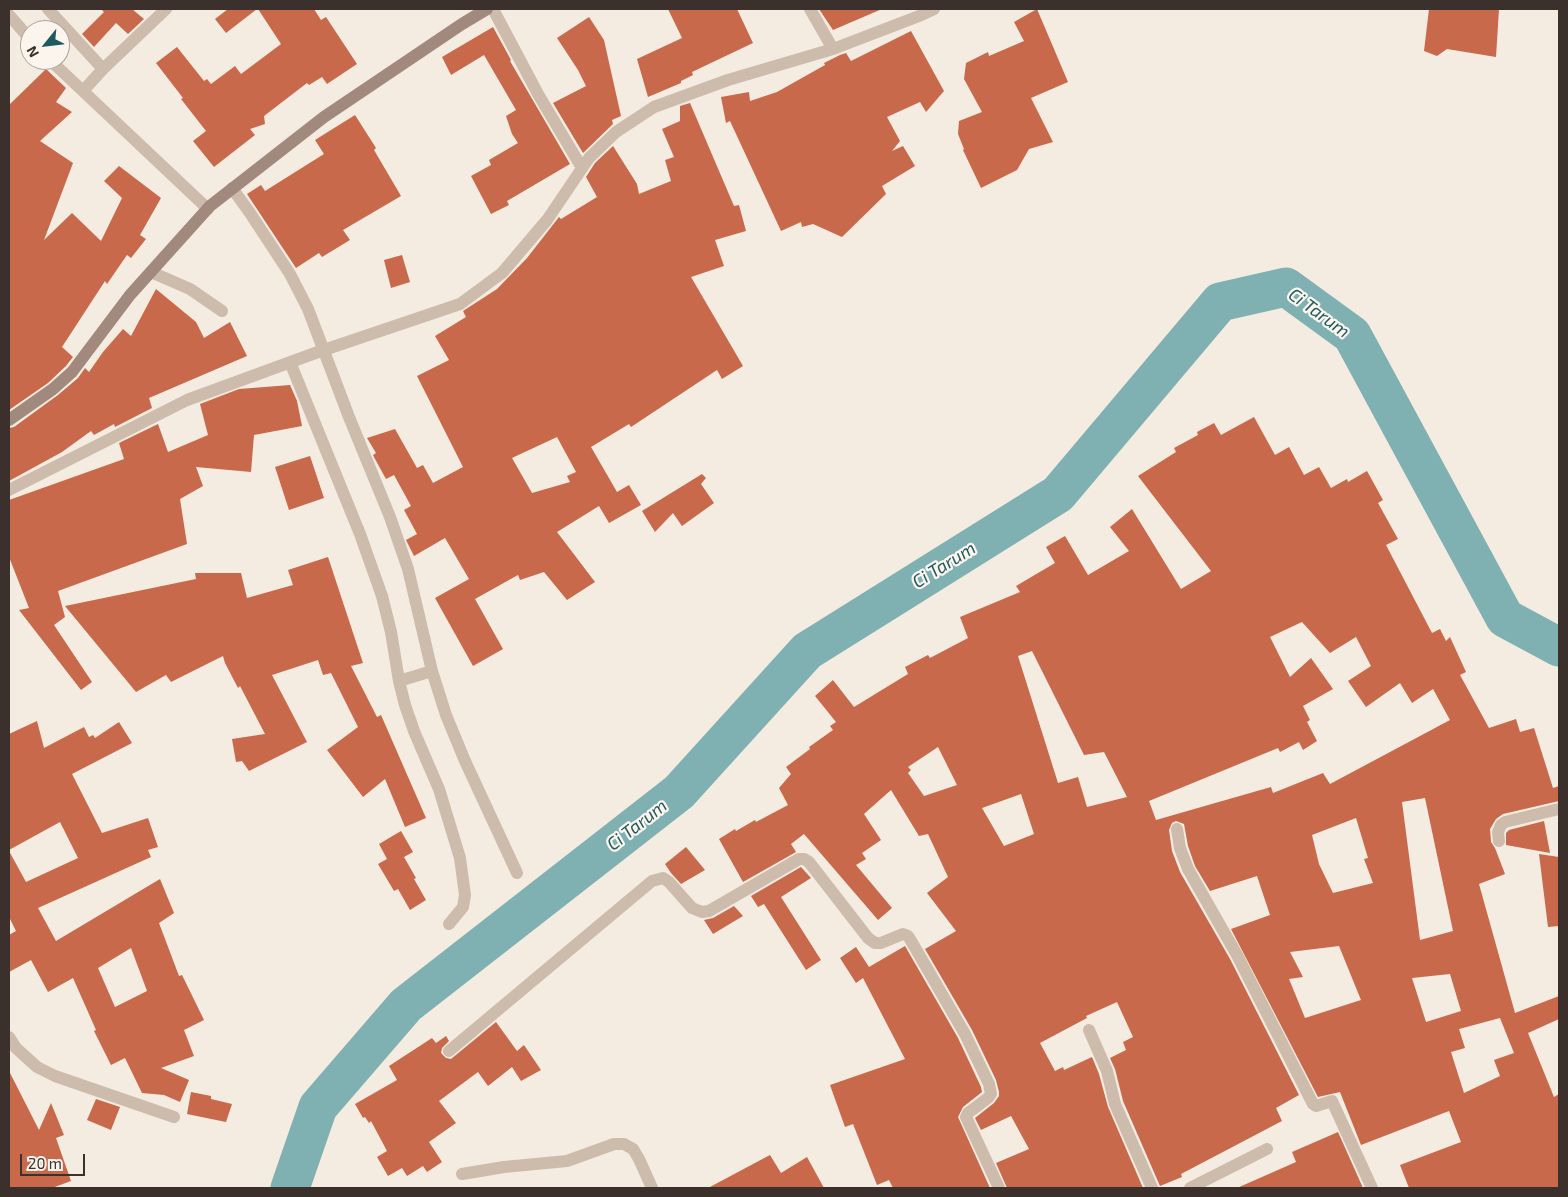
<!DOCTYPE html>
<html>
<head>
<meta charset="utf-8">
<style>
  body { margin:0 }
  #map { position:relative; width:1568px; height:1197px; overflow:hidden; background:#f4ebe1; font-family:"Exo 2",sans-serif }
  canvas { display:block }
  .frame { position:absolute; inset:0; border:10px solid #3b302b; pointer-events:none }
  .north { position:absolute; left:20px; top:20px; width:50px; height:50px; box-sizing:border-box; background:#fbf5ee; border:1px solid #aea6a0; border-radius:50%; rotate:241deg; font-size:14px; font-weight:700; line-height:20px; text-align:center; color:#3b302b }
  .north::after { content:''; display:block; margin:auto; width:18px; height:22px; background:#1f5a5e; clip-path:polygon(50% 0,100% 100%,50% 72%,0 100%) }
  .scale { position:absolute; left:20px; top:1154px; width:65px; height:22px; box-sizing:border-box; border:2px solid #3b302b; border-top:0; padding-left:6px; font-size:15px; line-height:18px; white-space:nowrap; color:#3b302b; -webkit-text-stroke:4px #fbf5ee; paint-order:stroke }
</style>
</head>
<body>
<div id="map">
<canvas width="1568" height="1197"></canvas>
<div class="frame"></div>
<div class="north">N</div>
<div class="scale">20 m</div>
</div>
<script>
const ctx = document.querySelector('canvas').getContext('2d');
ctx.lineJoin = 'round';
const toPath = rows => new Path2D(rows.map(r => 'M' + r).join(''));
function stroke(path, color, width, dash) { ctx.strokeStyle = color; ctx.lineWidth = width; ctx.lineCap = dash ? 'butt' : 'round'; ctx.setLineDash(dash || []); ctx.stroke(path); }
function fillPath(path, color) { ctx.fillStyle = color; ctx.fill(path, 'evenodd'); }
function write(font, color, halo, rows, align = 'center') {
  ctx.font = font + ' "Exo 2",sans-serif'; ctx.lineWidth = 4.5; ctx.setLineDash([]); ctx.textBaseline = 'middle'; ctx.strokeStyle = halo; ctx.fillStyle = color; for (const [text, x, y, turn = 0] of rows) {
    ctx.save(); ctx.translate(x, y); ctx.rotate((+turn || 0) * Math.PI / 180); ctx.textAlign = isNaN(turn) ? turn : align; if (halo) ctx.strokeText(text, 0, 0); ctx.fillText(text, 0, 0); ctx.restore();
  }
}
stroke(toPath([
  [290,1188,318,1107,406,1005,679,792,807,651,1058,494,1220,302,1286,287,1352,335,1505,618,1559,647]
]), '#7fb0b2', 39);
fillPath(toPath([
  [101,9,132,9,144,19,128,34,116,23,94,47,82,34,104,12],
  [228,9,257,9,226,33,215,19],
  [258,9,314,9,321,20,326,17,357,64,327,84,322,77,309,85,307,83,264,116,265,124,250,129,255,135,214,167,193,141,206,131,181,99,183,98,156,63,177,47,204,81,207,79,211,84,235,66,241,74,281,44],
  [668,9,737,9,753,43,692,72,693,75,681,81,681,83,648,97,637,59,682,38],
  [819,9,882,9,833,30],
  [1037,9,1068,82,1031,98,1053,142,1029,149,1017,170,981,188,963,150,964,149,958,134,959,121,982,112,964,79,966,63,988,52,989,56,1024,41,1014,22],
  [1429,9,1499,9,1496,57,1447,49,1437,56,1424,51],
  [589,17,604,40,621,116,612,120,613,124,583,153,553,103,586,86,578,70,557,38],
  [493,27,511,60,510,61,570,164,507,201,509,205,491,214,471,176,491,165,489,160,518,143,512,134,506,116,516,110,484,55,451,75,442,57],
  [911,31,944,91,926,112,920,102,887,117,900,141,892,151,903,146,915,166,882,186,886,194,842,237,813,224,802,227,801,222,781,231,730,121,726,123,721,97,749,92,750,101,777,92,825,65,824,63,840,55,846,53,851,61],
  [46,69,66,88,56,102,72,112,40,141,73,163,44,240,72,213,101,241,122,198,104,181,119,166,161,198,140,235,146,239,131,258,127,255,107,284,105,281,62,347,73,357,66,366,48,383,9,410,9,105],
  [690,103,734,206,739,205,746,231,715,240,724,266,691,277,743,366,722,379,717,370,631,427,629,424,591,447,617,492,629,485,641,505,609,523,599,506,557,532,595,582,567,600,544,572,520,580,518,575,475,599,503,649,473,666,435,598,469,579,445,538,414,556,406,540,417,534,404,510,411,506,394,475,386,479,375,459,373,455,376,453,367,438,395,429,417,468,423,465,433,483,463,467,417,376,449,360,435,336,466,317,463,311,497,289,527,258,559,217,561,219,597,197,586,177,595,163,613,146,637,184,639,194,671,181,665,160,674,157,662,129,680,121,680,106],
  [557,437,576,472,567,476,570,482,532,493,512,458],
  [355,115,376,148,374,150,401,196,343,230,350,240,322,257,319,253,296,268,247,194,261,185,265,191,324,154,315,140],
  [402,255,410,282,391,288,384,260],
  [156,289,196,322,204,338,230,322,247,356,149,398,152,408,115,427,114,424,94,435,91,431,62,452,9,481,9,428,14,427,58,395,78,378,85,368,89,372,103,352,123,329,131,336],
  [290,385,297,401,302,426,254,435,251,472,196,467,203,486,180,499,187,544,58,591,65,617,54,625,92,682,81,690,19,610,29,608,9,557,9,500,124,459,119,443,158,424,168,452,208,435,200,404,239,389],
  [1254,417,1275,455,1289,447,1304,475,1319,467,1331,488,1347,479,1348,482,1367,471,1383,500,1378,503,1398,539,1386,545,1432,633,1440,629,1446,641,1450,637,1466,672,1460,675,1489,728,1516,719,1520,732,1534,728,1553,788,1559,786,1559,801,1503,814,1496,819,1490,829,1491,842,1495,848,1505,874,1479,884,1515,1013,1559,996,1559,1019,1528,1033,1554,1097,1559,1094,1559,1188,1409,1188,1400,1165,1461,1142,1449,1111,1361,1145,1340,1092,1318,1097,1231,929,1270,915,1257,876,1210,891,1195,866,1188,846,1184,824,1176,821,1172,823,1169,830,1172,851,1180,872,1230,959,1299,1095,1276,1108,1282,1121,1181,1174,1182,1177,1160,1186,1123,1101,1115,1069,1110,1058,1126,1050,1123,1042,1133,1037,1117,1002,1086,1016,1087,1018,1040,1043,1055,1071,1063,1067,1064,1070,1092,1057,1099,1074,1108,1107,1143,1188,1007,1188,996,1163,1029,1149,1011,1116,981,1130,975,1118,994,1103,999,1096,999,1092,996,1080,972,1030,925,949,956,931,927,893,948,877,928,834,919,836,891,790,864,814,881,840,862,853,866,859,856,865,892,908,878,920,804,834,791,844,796,852,743,882,719,839,735,829,736,831,755,820,756,822,788,805,779,788,791,774,786,767,810,749,809,747,833,730,830,726,836,722,815,696,833,680,854,707,908,674,905,667,928,655,930,658,968,638,960,617,1020,592,1016,586,1055,563,1046,547,1065,536,1088,575,1129,551,1110,527,1132,509,1181,589,1211,571,1138,476,1176,452,1174,448,1198,435,1197,432,1214,423,1221,435],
  [1302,622,1330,653,1356,637,1371,666,1348,681,1366,707,1400,683,1412,703,1433,689,1450,720,1330,784,1323,773,1273,793,1271,787,1156,820,1149,801,1278,748,1280,752,1299,742,1303,750,1317,741,1307,722,1310,720,1303,706,1333,689,1311,658,1290,677,1270,637],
  [1032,651,1084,755,1104,752,1127,797,1087,807,1078,777,1058,783,1018,656],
  [938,747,957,785,924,796,908,773,911,770,908,767],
  [1021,794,1034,834,1004,846,982,808],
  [1425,798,1453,931,1420,940,1402,802],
  [1356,818,1368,858,1364,859,1373,883,1333,893,1319,864,1312,835],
  [1339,946,1361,1000,1305,1018,1289,979,1303,977,1290,952],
  [1450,974,1461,1011,1426,1022,1412,978],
  [1500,1018,1514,1053,1494,1060,1500,1076,1464,1093,1451,1052,1465,1048,1459,1029],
  [310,456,324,498,289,510,275,467],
  [702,474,706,478,701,484,714,503,682,526,673,513,655,532,642,511],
  [328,557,363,663,351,666,377,717,381,715,426,818,405,827,385,779,363,797,327,750,358,727,331,673,323,675,318,660,272,675,307,742,249,771,242,761,236,762,232,739,265,734,240,686,238,688,225,663,223,656,171,682,166,675,136,692,65,606,196,579,195,573,241,573,247,598,293,585,288,570],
  [37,721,44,748,84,727,89,737,93,735,95,738,119,722,132,743,72,774,102,833,148,818,158,847,148,850,151,857,38,908,56,941,160,879,174,913,159,923,179,976,182,975,204,1020,184,1030,194,1056,161,1068,189,1080,180,1102,164,1095,142,1093,125,1058,111,1065,94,1031,96,1030,73,978,48,992,31,960,9,972,9,935,16,931,9,917,9,851,26,882,78,858,60,822,9,850,9,734],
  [131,948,147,991,115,1007,98,968],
  [1544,821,1550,853,1506,845,1506,833,1509,830],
  [401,831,413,852,404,857,416,878,414,879,426,900,410,910,398,889,394,891,378,864,387,859,379,844],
  [686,847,705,870,681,884,671,873,665,864],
  [1539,854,1559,857,1559,926,1548,927],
  [801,867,811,878,781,897,821,960,806,970,764,904,758,907,751,896],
  [734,906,743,916,713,934,704,920,713,918],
  [905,946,958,1038,981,1087,982,1092,963,1107,958,1117,990,1188,893,1188,889,1180,877,1185,853,1124,845,1127,830,1085,905,1059,863,978,856,983,840,958,856,947,869,967],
  [496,1022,517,1051,524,1045,541,1070,521,1081,512,1067,488,1086,478,1072,439,1101,456,1123,429,1142,442,1162,427,1172,423,1166,407,1176,402,1168,388,1176,377,1157,387,1151,371,1121,369,1123,365,1117,363,1118,355,1104,397,1080,389,1066,432,1038,436,1043,446,1036,449,1041,442,1048,441,1053,446,1058,451,1059],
  [9,1071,39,1130,51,1103,64,1135,56,1138,71,1181,52,1188,9,1188],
  [191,1092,211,1096,211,1099,232,1104,226,1122,187,1114],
  [96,1099,120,1107,111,1130,87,1120],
  [1338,1132,1363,1188,1237,1188,1296,1162,1292,1152],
  [770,1155,781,1173,807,1157,824,1188,708,1188]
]), '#c8694b');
stroke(toPath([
  [48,9,103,69],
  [493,9,538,94,582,168],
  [810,9,833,49],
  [9,15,30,39],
  [50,60,208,209],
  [83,91,103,69,166,9],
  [232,188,250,213,290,274,308,309,349,417,390,517,408,569,432,671,446,715,465,761,517,873],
  [151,272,190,289,222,311],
  [290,362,360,534,382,596,391,632,399,681,405,705,414,731,439,789,460,858,465,895,463,907,449,924],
  [9,490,187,400,318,352,460,304,502,273,547,220,589,158,616,132,654,107,728,80,833,49,919,16,934,9],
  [399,681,432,671],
  [1177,829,1180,848,1188,869,1237,955,1313,1104,1316,1106,1332,1101,1372,1188],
  [1499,841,1498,832,1501,825,1505,822,1559,809],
  [1089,1030,1107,1071,1115,1104,1152,1188],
  [9,1037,16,1048,37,1067,55,1076,174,1117],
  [449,1051,652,881,663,878,669,882,692,908,702,912,709,911,799,859,804,859,809,862,868,938,875,943,881,943,903,934,908,936,910,939,965,1034,989,1084,991,1094,988,1098,968,1113,966,1117,999,1188],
  [462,1174,504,1167,567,1161,614,1144,624,1144,633,1149,639,1159,652,1188],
  [1190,1188,1267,1149]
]), '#cdbbac', 12);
stroke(toPath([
  [9,420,53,389,72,372,130,295,210,206,324,117,462,24,487,9]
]), '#a18a7d', 12);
write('italic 18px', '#1f5a5e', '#fbf5ee', [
  ["Ci Tarum",1319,313,36],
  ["Ci Tarum",944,565,-32],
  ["Ci Tarum",637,825,-38]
]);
</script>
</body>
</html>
